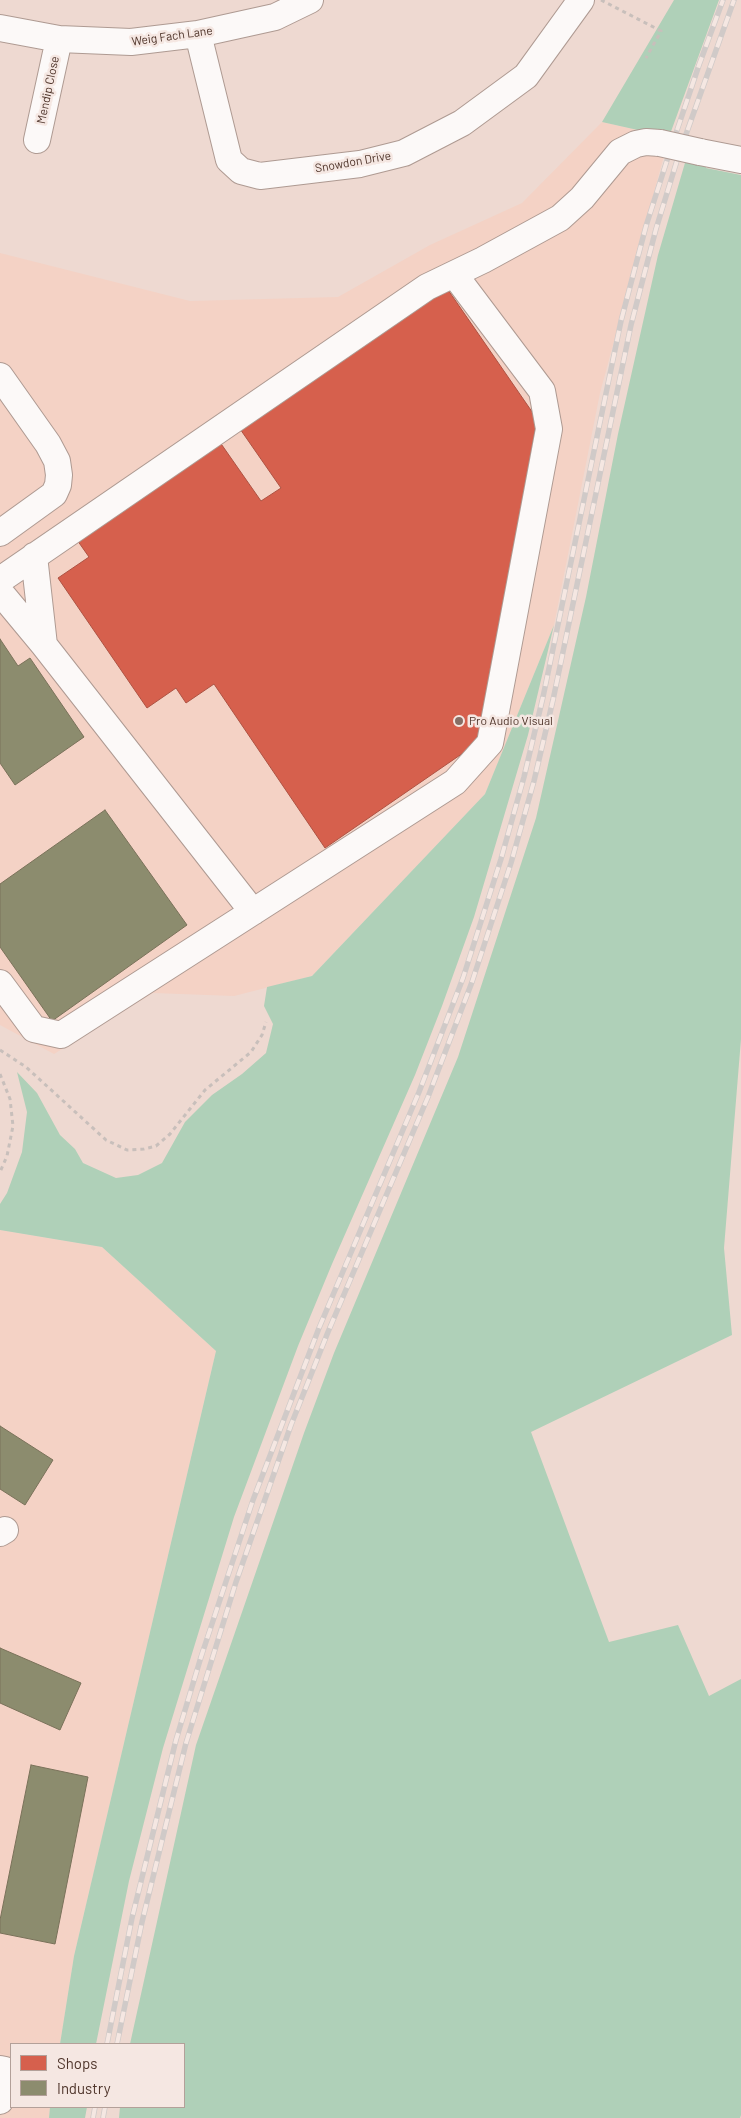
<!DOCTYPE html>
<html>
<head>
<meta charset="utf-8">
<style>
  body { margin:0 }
  #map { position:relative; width:741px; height:2118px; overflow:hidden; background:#eed9d1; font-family:Barlow,sans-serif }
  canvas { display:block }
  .legend { position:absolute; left:10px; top:2043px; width:175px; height:65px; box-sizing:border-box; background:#f5e7e2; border:1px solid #b3a099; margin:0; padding:6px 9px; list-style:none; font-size:15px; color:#4f352b }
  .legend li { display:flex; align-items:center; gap:10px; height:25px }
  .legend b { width:25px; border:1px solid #b3a099 }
</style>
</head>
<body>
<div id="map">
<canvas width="741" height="2118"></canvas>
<ul class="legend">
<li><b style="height:14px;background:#d6604d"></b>Shops</li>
<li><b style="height:14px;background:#8c8c6e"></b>Industry</li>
</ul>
</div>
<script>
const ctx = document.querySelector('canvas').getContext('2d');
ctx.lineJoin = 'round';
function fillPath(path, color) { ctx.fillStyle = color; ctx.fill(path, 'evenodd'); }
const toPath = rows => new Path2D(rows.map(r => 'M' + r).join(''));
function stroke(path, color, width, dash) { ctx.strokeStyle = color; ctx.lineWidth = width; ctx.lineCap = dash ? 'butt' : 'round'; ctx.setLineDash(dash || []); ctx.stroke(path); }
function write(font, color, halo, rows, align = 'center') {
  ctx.font = font + ' Barlow,sans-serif'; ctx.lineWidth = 5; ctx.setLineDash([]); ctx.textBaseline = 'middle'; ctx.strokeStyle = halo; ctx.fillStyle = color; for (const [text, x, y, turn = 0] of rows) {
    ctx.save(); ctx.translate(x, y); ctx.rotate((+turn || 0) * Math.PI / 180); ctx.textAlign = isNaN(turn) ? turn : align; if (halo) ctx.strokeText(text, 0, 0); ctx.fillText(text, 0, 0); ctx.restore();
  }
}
fillPath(toPath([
  [602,122,669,137,600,393,554,625,485,794,312,976,234,996,153,993,54,1054,0,1025,0,253,190,301,338,297,430,245,522,203],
  [0,1230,102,1247,216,1351,74,1956,60,2044,11,2044,11,2107,50,2107,49,2118,0,2118]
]), '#f4d2c5');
fillPath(toPath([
  [674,0,719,0,669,137,602,122],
  [687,156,705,159,706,168,741,175,741,1039,724,1248,732,1335,531,1432,609,1642,678,1625,709,1696,741,1679,741,2115,740,2118,119,2118,120,2107,184,2107,184,2044,130,2044,196,1745,304,1433,334,1353,458,1057,536,818,586,597,618,434,658,255],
  [554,625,528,735,499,833,474,917,442,1006,415,1075,332,1264,298,1346,234,1517,163,1748,129,1881,96,2044,60,2044,74,1956,216,1351,102,1247,0,1230,0,1204,7,1193,22,1152,27,1112,17,1072,37,1093,60,1135,75,1149,83,1163,116,1178,138,1175,162,1163,185,1122,212,1095,242,1074,266,1053,273,1024,264,1006,267,987,312,976,485,794],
  [50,2107,87,2107,85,2118,49,2118]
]), '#afd0b8');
const shops = toPath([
  [444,284,537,419,482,740,325,848,214,684,186,703,176,688,147,708,58,578,89,557,75,537,217,438,261,501,281,488,238,426,444,284]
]);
fillPath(shops, '#d6604d');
stroke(shops, '#ae5343', 1);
const industry = toPath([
  [0,639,18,666,30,658,84,737,15,785,0,763,0,639],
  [105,810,187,925,52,1021,0,947,0,884,105,810],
  [0,1426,53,1460,25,1505,0,1489,0,1426],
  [0,1648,81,1683,60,1730,0,1703,0,1648],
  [31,1765,88,1777,55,1944,0,1933,0,1920,31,1765]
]);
fillPath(industry, '#8c8c6e');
stroke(industry, '#7a725a', 1);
const minor = toPath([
  [0,28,59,39,131,42,198,34,275,17,310,0],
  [198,34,229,160,241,171,260,176,360,164,404,153,462,123,526,76,581,0],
  [37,140,59,39],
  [700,152,741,160],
  [0,376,48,444,57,461,59,475,58,485,54,494,0,533],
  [34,556,44,645,253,912],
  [0,580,427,287,483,260,560,218,582,198,620,152,636,144,646,142,660,143],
  [0,592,44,645],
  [0,983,34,1029,61,1035,455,782,490,743,549,429,542,391,454,274],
  [0,1533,5,1530],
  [0,2069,5,2070,0,2101]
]);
stroke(minor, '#ae9a92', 28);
stroke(toPath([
  [601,0,661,31,646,58],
  [0,1050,26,1067,106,1140,127,1150,144,1149,156,1146,170,1134,205,1090,251,1052,262,1035,266,1022],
  [0,1074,10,1099,13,1126,7,1156,0,1172]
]), '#c8bfbb', 3, [4, 4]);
stroke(minor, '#fcf9f8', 26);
const rail = toPath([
  [107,2044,132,1918,176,1740,201,1657,253,1500,319,1328,419,1092,463,978,501,859,524,777,543,697,621,321,646,226,670,151,699,65,723,0],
  [117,2044,142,1922,186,1743,236,1582,291,1425,328,1332,428,1097,472,982,511,863,534,781,553,700,631,325,656,229,679,154,734,0],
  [93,2118,95,2107],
  [103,2118,105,2107]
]);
stroke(rail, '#d0cac8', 5.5);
stroke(rail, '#f5e7e2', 4, [11]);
const minorBridge = toPath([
  [660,143,700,152]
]);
stroke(minorBridge, '#ae9a92', 28, []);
stroke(minorBridge, '#fcf9f8', 26);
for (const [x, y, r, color] of [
  [459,721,5,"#876e65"]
]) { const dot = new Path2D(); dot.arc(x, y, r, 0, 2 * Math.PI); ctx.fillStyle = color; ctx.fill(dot); stroke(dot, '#f5e7e2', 2); }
write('12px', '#4f352b', '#f5e7e2', [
  ["Weig Fach Lane",172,36,-8],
  ["Mendip Close",48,90,-78],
  ["Snowdon Drive",353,162,-10]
]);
write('12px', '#4f352b', '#f5e7e2', [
  ["Pro Audio Visual",469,721]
], 'left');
</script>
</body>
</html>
